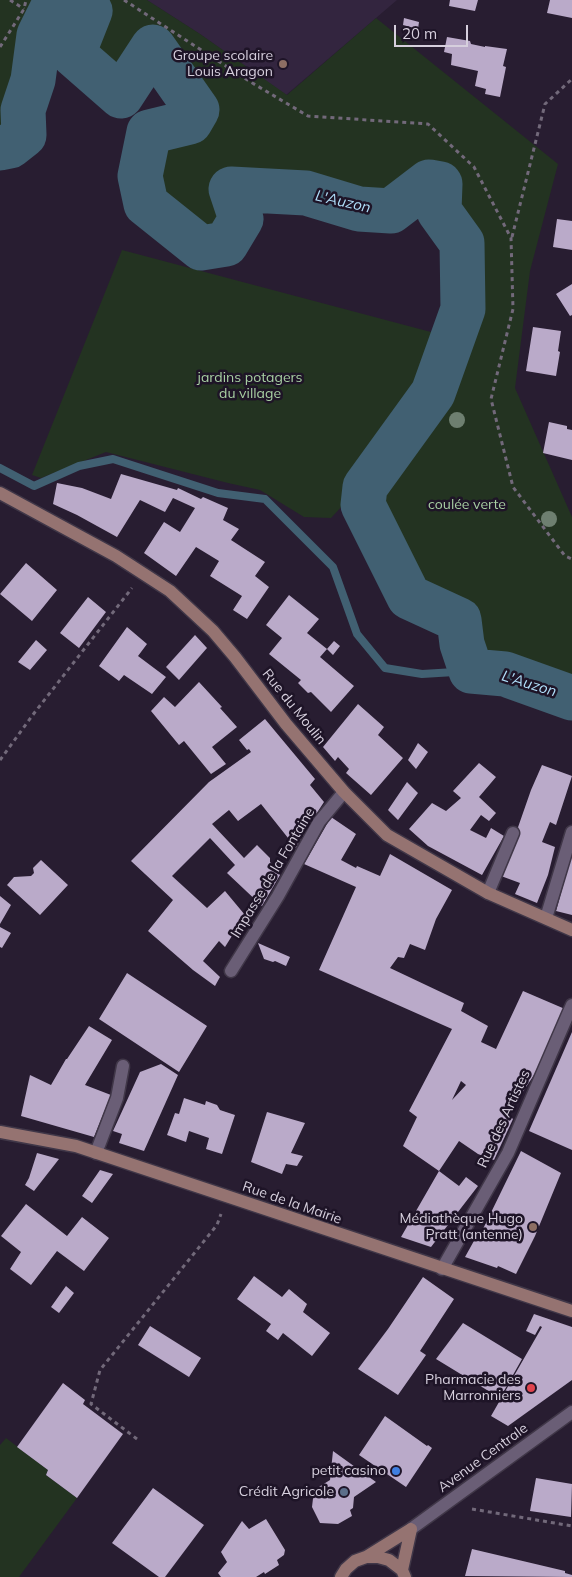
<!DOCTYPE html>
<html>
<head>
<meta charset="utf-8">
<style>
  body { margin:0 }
  #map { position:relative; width:572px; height:1577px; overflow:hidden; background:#281d31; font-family:Mulish,sans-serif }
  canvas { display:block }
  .scale { position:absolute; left:394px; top:25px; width:74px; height:22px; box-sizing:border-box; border:2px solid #d6cfdd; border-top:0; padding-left:6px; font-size:15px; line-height:18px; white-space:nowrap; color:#d6cfdd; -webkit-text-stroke:4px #1e1427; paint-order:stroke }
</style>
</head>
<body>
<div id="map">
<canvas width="572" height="1577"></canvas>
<div class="scale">20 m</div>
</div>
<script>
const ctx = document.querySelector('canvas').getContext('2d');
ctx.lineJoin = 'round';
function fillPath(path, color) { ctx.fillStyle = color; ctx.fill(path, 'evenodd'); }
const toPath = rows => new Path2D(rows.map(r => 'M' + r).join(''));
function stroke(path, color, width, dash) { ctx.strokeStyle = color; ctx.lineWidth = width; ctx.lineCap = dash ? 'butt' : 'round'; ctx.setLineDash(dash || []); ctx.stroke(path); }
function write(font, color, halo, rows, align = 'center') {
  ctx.font = font + ' Mulish,sans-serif'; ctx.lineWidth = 5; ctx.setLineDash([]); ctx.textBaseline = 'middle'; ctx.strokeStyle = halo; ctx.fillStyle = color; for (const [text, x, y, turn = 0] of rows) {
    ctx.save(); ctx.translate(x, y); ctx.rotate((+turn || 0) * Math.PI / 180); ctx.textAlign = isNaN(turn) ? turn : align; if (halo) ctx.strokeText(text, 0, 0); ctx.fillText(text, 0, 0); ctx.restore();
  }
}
fillPath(toPath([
  [147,0,397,0,286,95,200,34]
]), '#33253f');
fillPath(toPath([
  [0,0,67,0,53,7,39,35,33,80,23,110,24,135,10,146,0,148],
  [81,0,147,0,200,34,287,95,376,18,558,164,530,271,515,388,572,517,572,698,505,674,471,671,462,644,459,620,409,597,363,505,365,487,433,393,463,309,462,244,439,211,440,184,428,182,391,211,359,209,306,193,232,189,241,219,226,244,201,248,146,204,140,176,149,132,190,122,197,109,153,47,121,96,73,54,90,11],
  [122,250,446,336,425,396,360,487,331,518,304,517,260,490,228,483,106,452,41,478,32,475],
  [6,1438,48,1470,46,1475,77,1498,19,1577,0,1577,0,1445]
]), '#233321');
stroke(toPath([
  [0,468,34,486,79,466,113,459,218,493,265,499,333,567,357,634,385,668,422,674,471,671]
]), '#416072', 8);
stroke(toPath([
  [81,0,90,11,73,54,121,96,153,47,197,110,190,122,149,132,140,176,146,204,201,248,226,244,241,219,231,189,306,193,359,209,391,211,429,182,440,184,439,211,462,243,463,309,433,393,365,487,363,505,409,597,459,620,462,644,471,671,505,674,572,698],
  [0,148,10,146,24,135,23,110,33,80,39,35,53,7,67,0]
]), '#416072', 45);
fillPath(toPath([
  [450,0,478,0,475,11,449,6],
  [550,0,572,0,572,18,547,13],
  [404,18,419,22,418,29,403,25],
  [447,37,470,41,471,44,485,47,485,46,507,49,503,66,506,67,500,97,485,94,486,89,475,86,478,71,451,65,452,54,444,52],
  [557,219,572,221,572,250,553,247],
  [572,284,572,315,570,316,556,294],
  [533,327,561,331,558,351,560,352,556,376,526,371],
  [549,422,567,426,567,429,572,430,572,460,543,453],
  [121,474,177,490,178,488,201,499,203,497,228,508,223,520,239,529,231,540,265,562,255,576,269,587,247,619,233,610,242,596,210,576,219,561,196,547,176,576,144,553,164,522,180,532,195,508,173,498,165,512,140,500,117,537,77,515,53,504,57,483,82,488,111,499],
  [26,563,57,590,32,621,0,594],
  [289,595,319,619,307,633,327,649,334,641,340,646,333,655,327,649,320,657,354,686,331,712,311,692,308,693,298,683,301,680,269,654,282,638,266,625],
  [88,597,106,612,79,648,60,633],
  [127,627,147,644,138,656,166,677,152,694,124,675,119,681,99,666],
  [195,635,207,648,179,680,166,667],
  [36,640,47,650,30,670,18,662],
  [199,682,222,707,220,708,237,727,212,747,226,764,211,774,184,741,179,745,151,711,164,697,175,707],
  [358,704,384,727,378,735,403,758,371,795,346,773,349,769,338,757,335,761,323,747],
  [265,719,315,779,310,785,324,802,309,825,308,824,296,848,261,804,238,821,229,810,212,824,244,858,257,845,270,858,270,862,280,875,262,906,227,873,235,865,210,838,172,876,207,908,225,891,245,915,225,947,219,941,203,961,220,977,215,986,193,970,148,931,173,900,131,861,209,782,251,752,249,749,247,750,239,740],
  [418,743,428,752,416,769,408,760],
  [479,763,496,777,479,797,496,813,489,821,481,815,470,830,486,838,491,828,504,836,482,875,428,846,409,829,432,803,446,811,461,798,453,791],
  [542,765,572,776,556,825,550,822,542,842,555,847,548,875,537,903,515,894,520,883,501,876,531,790],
  [407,782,418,793,398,820,388,810],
  [331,817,356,834,341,860,356,868,357,866,380,876,390,854,452,890,436,919,425,950,410,944,404,958,398,957,390,968,464,1003,461,1011,488,1026,481,1042,496,1049,523,991,565,1009,538,1069,508,1114,513,1119,494,1160,478,1154,459,1141,439,1171,403,1146,417,1117,409,1111,452,1029,319,970,356,887,304,864],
  [461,1081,466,1085,452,1100],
  [571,857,572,857,572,915,556,911],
  [41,860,68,885,40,915,7,885,14,877,31,876,34,873,33,868],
  [0,896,11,905,0,924],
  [0,927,11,933,2,948,0,947],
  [258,943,290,957,286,966,275,961,273,962,264,959],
  [127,973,207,1026,179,1072,99,1019],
  [89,1026,112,1040,85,1085,111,1095,94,1137,21,1116,30,1075,51,1085,66,1059,67,1059],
  [572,1032,572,1150,529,1131],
  [161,1064,178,1075,144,1151,119,1143,122,1134,113,1131,140,1072],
  [184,1098,205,1105,206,1101,217,1105,220,1110,235,1115,222,1154,206,1149,209,1138,189,1131,186,1142,167,1135,175,1113,179,1114],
  [267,1112,305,1123,291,1153,303,1156,297,1166,286,1164,282,1174,251,1162],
  [521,1151,561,1173,535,1236,516,1274,498,1266,497,1268,465,1257,480,1230,482,1231],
  [37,1153,59,1159,34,1191,25,1185,29,1178],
  [100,1170,113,1174,92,1203,82,1196],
  [439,1171,459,1186,466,1177,478,1186,431,1247,401,1237],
  [26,1204,67,1236,82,1217,109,1238,84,1271,57,1251,31,1285,10,1269,21,1252,1,1236],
  [254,1276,282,1297,289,1289,307,1304,303,1312,330,1333,312,1356,283,1333,278,1340,266,1331,271,1324,237,1299],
  [423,1277,454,1299,420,1351,426,1355,398,1395,358,1369,388,1329],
  [66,1286,74,1293,59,1313,51,1307],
  [534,1314,572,1327,572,1380,508,1426,491,1416,542,1327,540,1326,535,1335,526,1331],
  [463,1323,522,1359,500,1398,436,1359],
  [150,1326,201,1358,189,1377,138,1345],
  [63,1383,85,1400,83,1404,123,1434,77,1498,46,1475,48,1470,17,1447],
  [385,1416,427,1446,428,1445,432,1448,406,1487,359,1455],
  [333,1451,376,1482,354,1497,353,1508,350,1510,352,1516,338,1524,320,1523,312,1507,314,1490,330,1480],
  [536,1478,572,1484,571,1517,530,1511],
  [153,1488,204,1525,165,1577,159,1577,112,1543],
  [266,1519,285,1550,284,1555,277,1560,279,1565,265,1574,264,1572,256,1577,221,1577,218,1573,227,1562,221,1552,242,1521,249,1529],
  [472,1549,565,1571,565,1573,572,1575,572,1577,465,1576]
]), '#baaac9');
const lane = toPath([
  [231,971,278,896,319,822,344,792],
  [96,1153,117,1098,123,1066]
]);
const street = toPath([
  [488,893,513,833],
  [546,918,572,832],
  [442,1269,508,1153,572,1005],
  [411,1529,572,1412]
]);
const secondary = toPath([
  [0,493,116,556,170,591,213,631,235,657,286,724,344,792,387,835,488,893,572,930],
  [0,1132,76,1146,572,1311],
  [366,1557,411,1529],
  [402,1570,411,1529],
  [341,1577,346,1569,355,1561,366,1557,378,1557,389,1560,402,1570,405,1577]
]);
stroke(lane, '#403748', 15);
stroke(street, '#403748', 15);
stroke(secondary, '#403748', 15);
stroke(toPath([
  [10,0,24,9],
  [124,0,249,81,308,116,428,124,474,167,511,238,513,309,491,399,513,487,565,556,572,559],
  [0,47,24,9,26,0],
  [512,237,545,104,572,79],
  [0,760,35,712,132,588],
  [137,1439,91,1404,100,1370,217,1225,221,1214],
  [472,1509,572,1526]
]), '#72697a', 3, [4, 4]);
stroke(lane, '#6a5e76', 12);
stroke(street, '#6a5e76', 12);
stroke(secondary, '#957371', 12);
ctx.fillStyle = '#6e7f70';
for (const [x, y] of [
  [457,420],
  [549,519]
]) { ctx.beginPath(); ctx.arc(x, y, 8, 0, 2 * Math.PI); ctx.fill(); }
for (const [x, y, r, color] of [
  [283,64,5,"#8d6e63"],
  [533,1227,5,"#8d6e63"],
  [531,1388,5,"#e0444e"],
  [396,1471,5,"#3f7fe0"],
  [344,1492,5,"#5c6f8a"]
]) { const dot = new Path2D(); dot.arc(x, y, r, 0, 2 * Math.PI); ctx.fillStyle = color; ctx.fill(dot); stroke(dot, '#1e1427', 2); }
write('14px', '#d6cfdd', '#1e1427', [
  ["Groupe scolaire",273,56],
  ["Louis Aragon",273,72],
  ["Médiathèque Hugo",523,1219],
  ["Pratt (antenne)",523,1235],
  ["Pharmacie des",521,1380],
  ["Marronniers",521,1396],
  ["petit casino",386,1471],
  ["Crédit Agricole",334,1492]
], 'right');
write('14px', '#a8d0a3', '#1e1427', [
  ["jardins potagers",250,378],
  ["du village",250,394],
  ["coulée verte",467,505]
]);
write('14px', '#d6cfdd', '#1e1427', [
  ["Rue du Moulin",294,707,51],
  ["Impasse de la Fontaine",273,873,-59],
  ["Rue des Artistes",504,1119,-65],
  ["Rue de la Mairie",292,1203,19],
  ["Avenue Centrale",483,1458,-36]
]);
write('italic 15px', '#b0dffa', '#1e1427', [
  ["L'Auzon",343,202,13],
  ["L'Auzon",529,684,17]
]);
</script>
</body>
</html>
